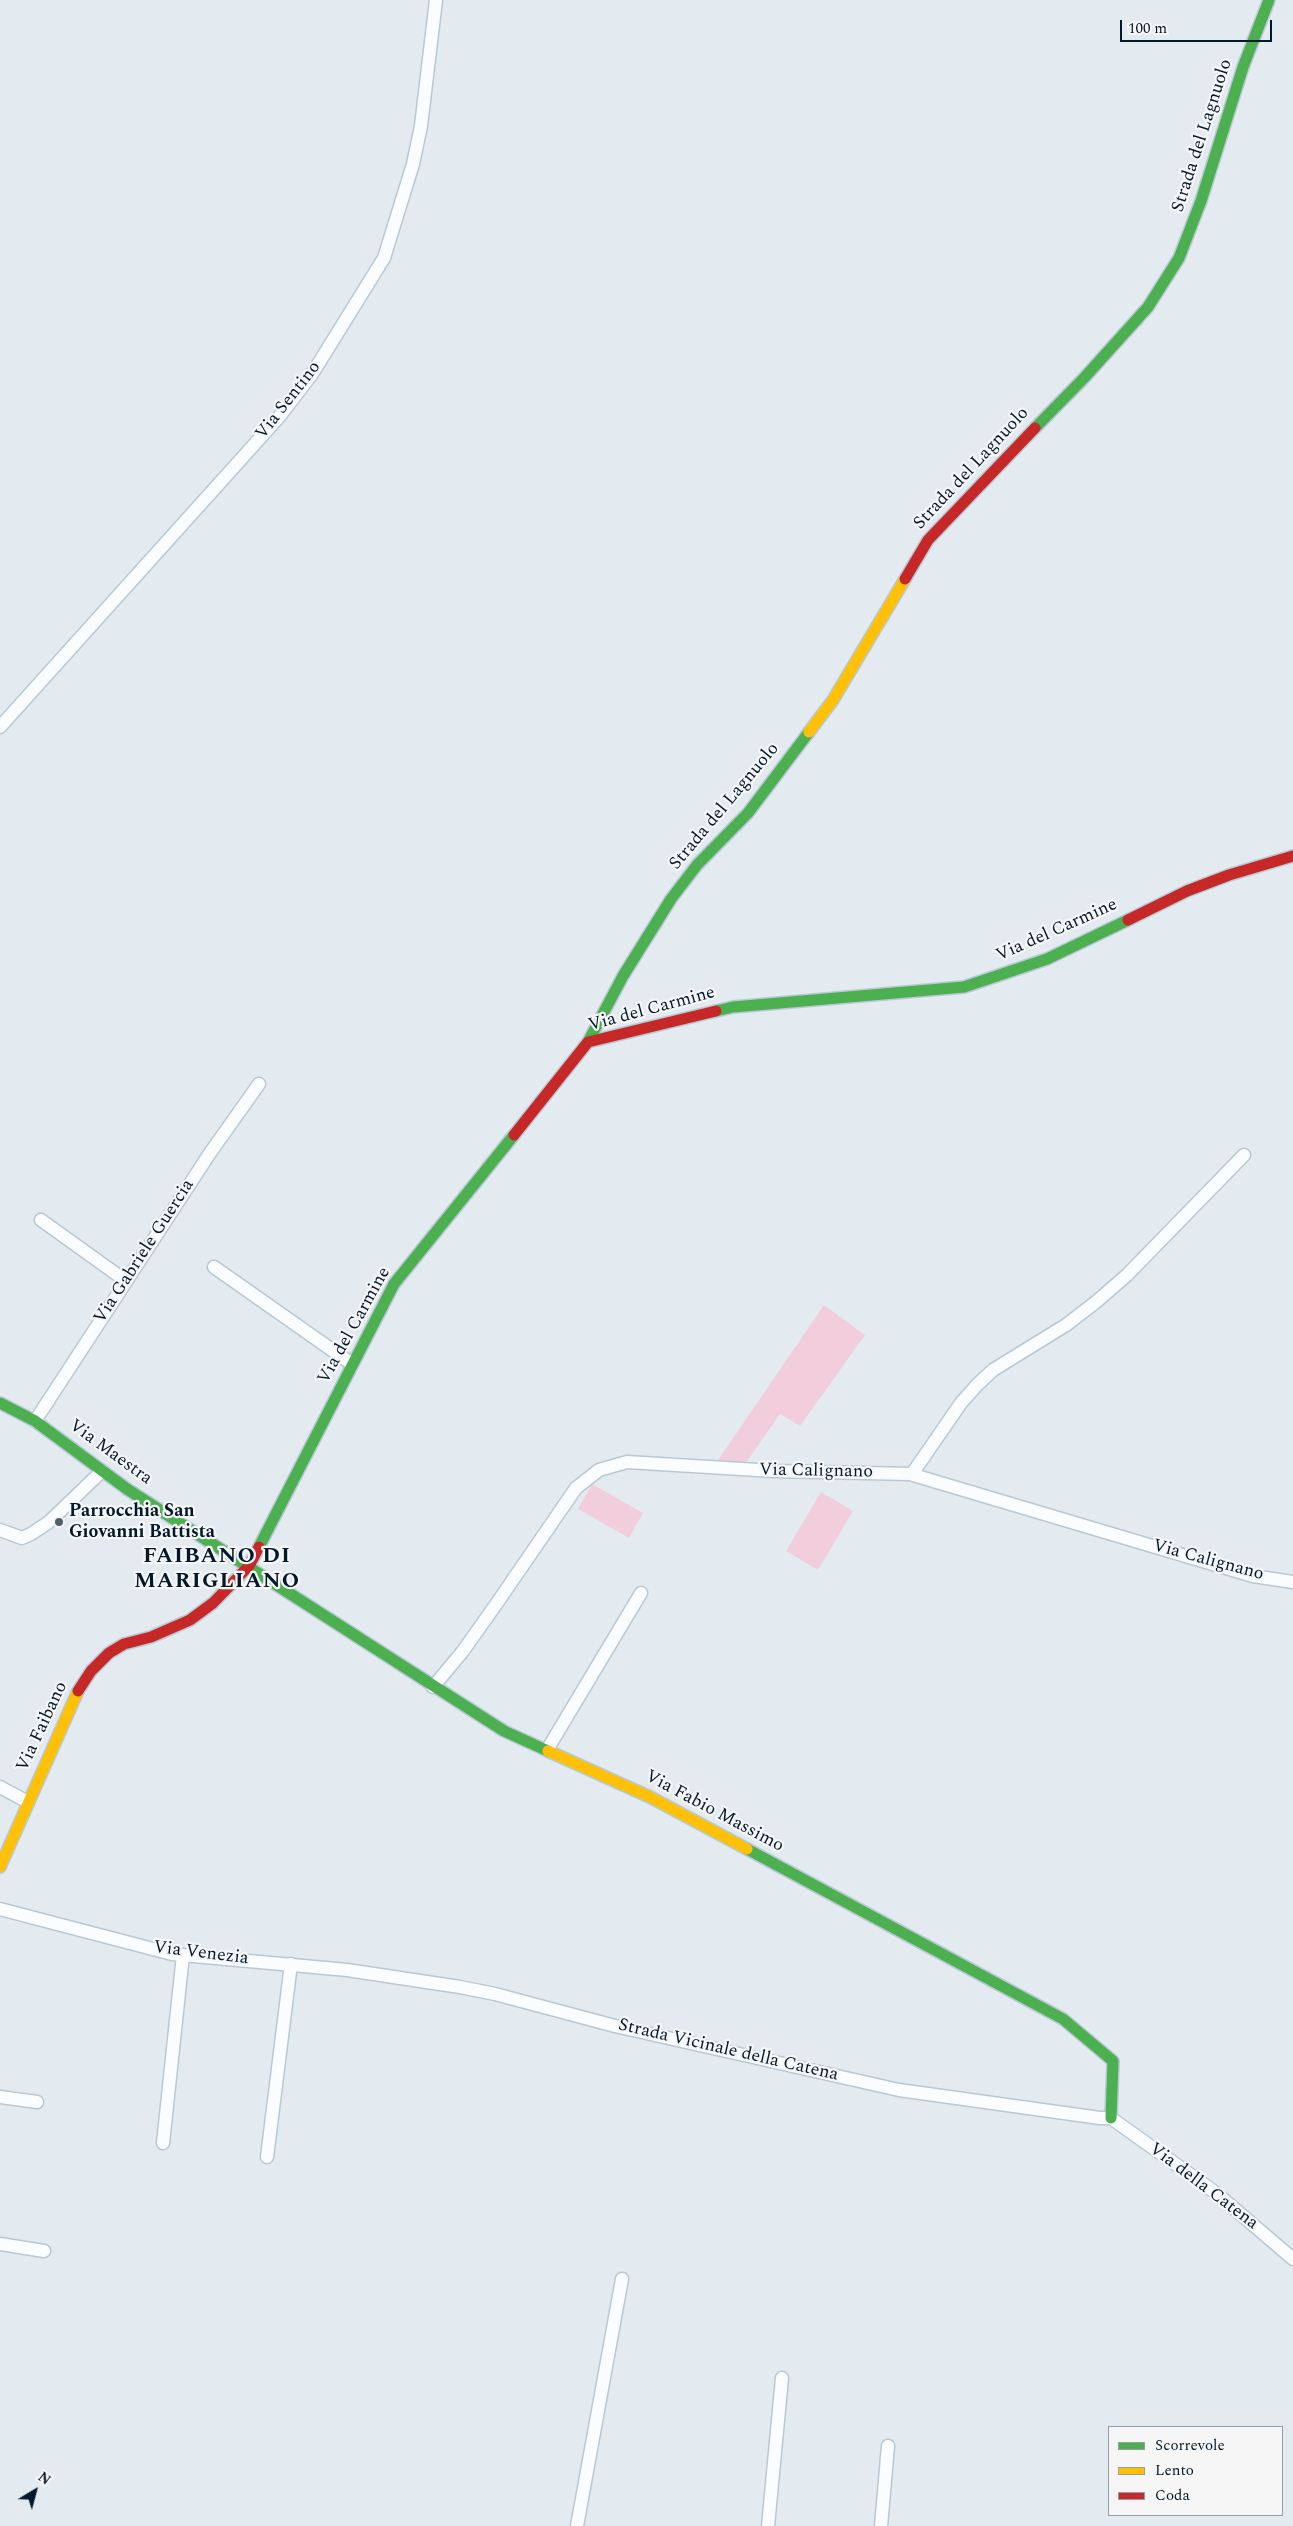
<!DOCTYPE html>
<html>
<head>
<meta charset="utf-8">
<style>
  body { margin:0 }
  #map { position:relative; width:1293px; height:2526px; overflow:hidden; background:#e3eaf0; font-family:Spectral,serif }
  canvas { display:block }
  .legend { position:absolute; left:1108px; top:2426px; width:175px; height:90px; box-sizing:border-box; background:#f6f6f6; border:1px solid #949ea5; margin:0; padding:6px 9px; list-style:none; font-size:15px; color:#00192b }
  .legend li { display:flex; align-items:center; gap:10px; height:25px }
  .legend b { width:25px; border:1px solid #949ea5 }
  .north { position:absolute; left:10px; top:2466px; width:50px; height:50px; -webkit-text-stroke:4px #f6f6f6; paint-order:stroke; rotate:37deg; font-size:14px; font-weight:700; line-height:20px; text-align:center; color:#00192b }
  .north::after { content:''; display:block; margin:auto; width:18px; height:22px; background:#00192b; clip-path:polygon(50% 0,100% 100%,50% 72%,0 100%) }
  .scale { position:absolute; left:1120px; top:20px; width:152px; height:22px; box-sizing:border-box; border:2px solid #00192b; border-top:0; padding-left:6px; font-size:15px; line-height:18px; white-space:nowrap; color:#00192b; -webkit-text-stroke:4px #f6f6f6; paint-order:stroke }
</style>
</head>
<body>
<div id="map">
<canvas width="1293" height="2526"></canvas>
<ul class="legend">
<li><b style="height:6px;background:#4caf50"></b>Scorrevole</li>
<li><b style="height:6px;background:#ffc107"></b>Lento</li>
<li><b style="height:6px;background:#c62828"></b>Coda</li>
</ul>
<div class="north">N</div>
<div class="scale">100 m</div>
</div>
<script>
const ctx = document.querySelector('canvas').getContext('2d');
ctx.lineJoin = 'round';
function fillPath(path, color) { ctx.fillStyle = color; ctx.fill(path, 'evenodd'); }
const toPath = rows => new Path2D(rows.map(r => 'M' + r).join(''));
function stroke(path, color, width, dash) { ctx.strokeStyle = color; ctx.lineWidth = width; ctx.lineCap = dash ? 'butt' : 'round'; ctx.setLineDash(dash || []); ctx.stroke(path); }
function write(font, color, halo, rows, align = 'center') {
  ctx.font = font + ' Spectral,serif'; ctx.lineWidth = 4.5; ctx.setLineDash([]); ctx.textBaseline = 'middle'; ctx.strokeStyle = halo; ctx.fillStyle = color; for (const [text, x, y, turn = 0] of rows) {
    ctx.save(); ctx.translate(x, y); ctx.rotate((+turn || 0) * Math.PI / 180); ctx.textAlign = isNaN(turn) ? turn : align; if (halo) ctx.strokeText(text, 0, 0); ctx.fillText(text, 0, 0); ctx.restore();
  }
}
fillPath(toPath([
  [824,1305,865,1335,800,1426,780,1414,743,1467,714,1466],
  [592,1484,643,1513,629,1538,578,1509],
  [821,1492,853,1511,818,1570,786,1551]
]), '#f2cedd');
const street = toPath([
  [0,727,279,417,312,374,384,258,413,164,421,126,436,0],
  [41,1220,126,1281],
  [214,1267,352,1364],
  [35,1421,210,1153,259,1084],
  [912,1474,961,1403,977,1385,993,1370,1066,1325,1096,1302,1127,1275,1244,1155],
  [0,1530,22,1538,31,1534,49,1522,102,1471],
  [433,1687,463,1651,497,1603,576,1488,599,1470,627,1462,774,1471,910,1474,1253,1576,1293,1582],
  [547,1750,641,1593],
  [0,1787,28,1802],
  [0,1909,172,1954,347,1970,460,1987,495,1994,615,2026,899,2090,1100,2118,1111,2118,1216,2193,1293,2259],
  [0,2097,37,2102],
  [163,2143,183,1955],
  [267,2157,291,1964],
  [0,2244,44,2251],
  [577,2526,622,2279],
  [768,2526,782,2378],
  [881,2526,888,2446]
]);
const fast = toPath([
  [1035,428,1085,377,1148,307,1179,258,1201,201,1243,67,1269,0],
  [716,1011,733,1007,964,987,1047,959,1128,920],
  [588,1042,623,976,671,899,697,865,748,813,809,732],
  [0,1403,35,1421,127,1489,504,1731,548,1751],
  [259,1547,394,1284,514,1135],
  [747,1849,1063,2019,1113,2061,1111,2118]
]);
const slow = toPath([
  [809,732,833,700,905,579],
  [548,1751,650,1797,747,1849],
  [0,1867,78,1691]
]);
const jam = toPath([
  [905,579,928,540,1035,428],
  [1128,920,1187,891,1229,875,1293,856],
  [514,1135,588,1042,716,1011],
  [78,1691,91,1671,109,1653,124,1644,151,1637,190,1620,213,1603,249,1566,259,1547]
]);
stroke(street, '#b8c9d5', 15);
stroke(fast, '#b8c9d5', 14);
stroke(slow, '#b8c9d5', 14);
stroke(jam, '#b8c9d5', 14);
stroke(street, '#fbfcfd', 12);
stroke(fast, '#4caf50', 11);
stroke(slow, '#ffc107', 11);
stroke(jam, '#c62828', 11);
for (const [x, y, r, color] of [
  [59,1522,5,"#4f6270"]
]) { const dot = new Path2D(); dot.arc(x, y, r, 0, 2 * Math.PI); ctx.fillStyle = color; ctx.fill(dot); stroke(dot, '#f6f6f6', 2); }
write('18px', '#00192b', '#f6f6f6', [
  ["Strada del Lagnuolo",1203,136,-72],
  ["Via Sentino",289,401,-52],
  ["Strada del Lagnuolo",972,469,-47],
  ["Strada del Lagnuolo",725,807,-50],
  ["Via del Carmine",1057,931,-24],
  ["Via del Carmine",652,1010,-15],
  ["Via Gabriele Guercia",145,1252,-57],
  ["Via del Carmine",355,1326,-61],
  ["Via Maestra",110,1453,36],
  ["Via Calignano",816,1472,1],
  ["Via Calignano",1208,1561,15],
  ["Via Faibano",43,1727,-65],
  ["Via Fabio Massimo",714,1812,28],
  ["Via Venezia",201,1954,7],
  ["Strada Vicinale della Catena",728,2051,13],
  ["Via della Catena",1203,2187,37]
]);
write('bold 18px', '#00192b', '#f6f6f6', [
  ["Parrocchia San",69,1512],
  ["Giovanni Battista",69,1533]
], 'left');
ctx.letterSpacing = '1px';
write('bold 22px', '#00192b', '#f6f6f6', [
  ["FAIBANO DI",217,1558],
  ["MARIGLIANO",217,1583]
]);
ctx.letterSpacing = '0px';
</script>
</body>
</html>
